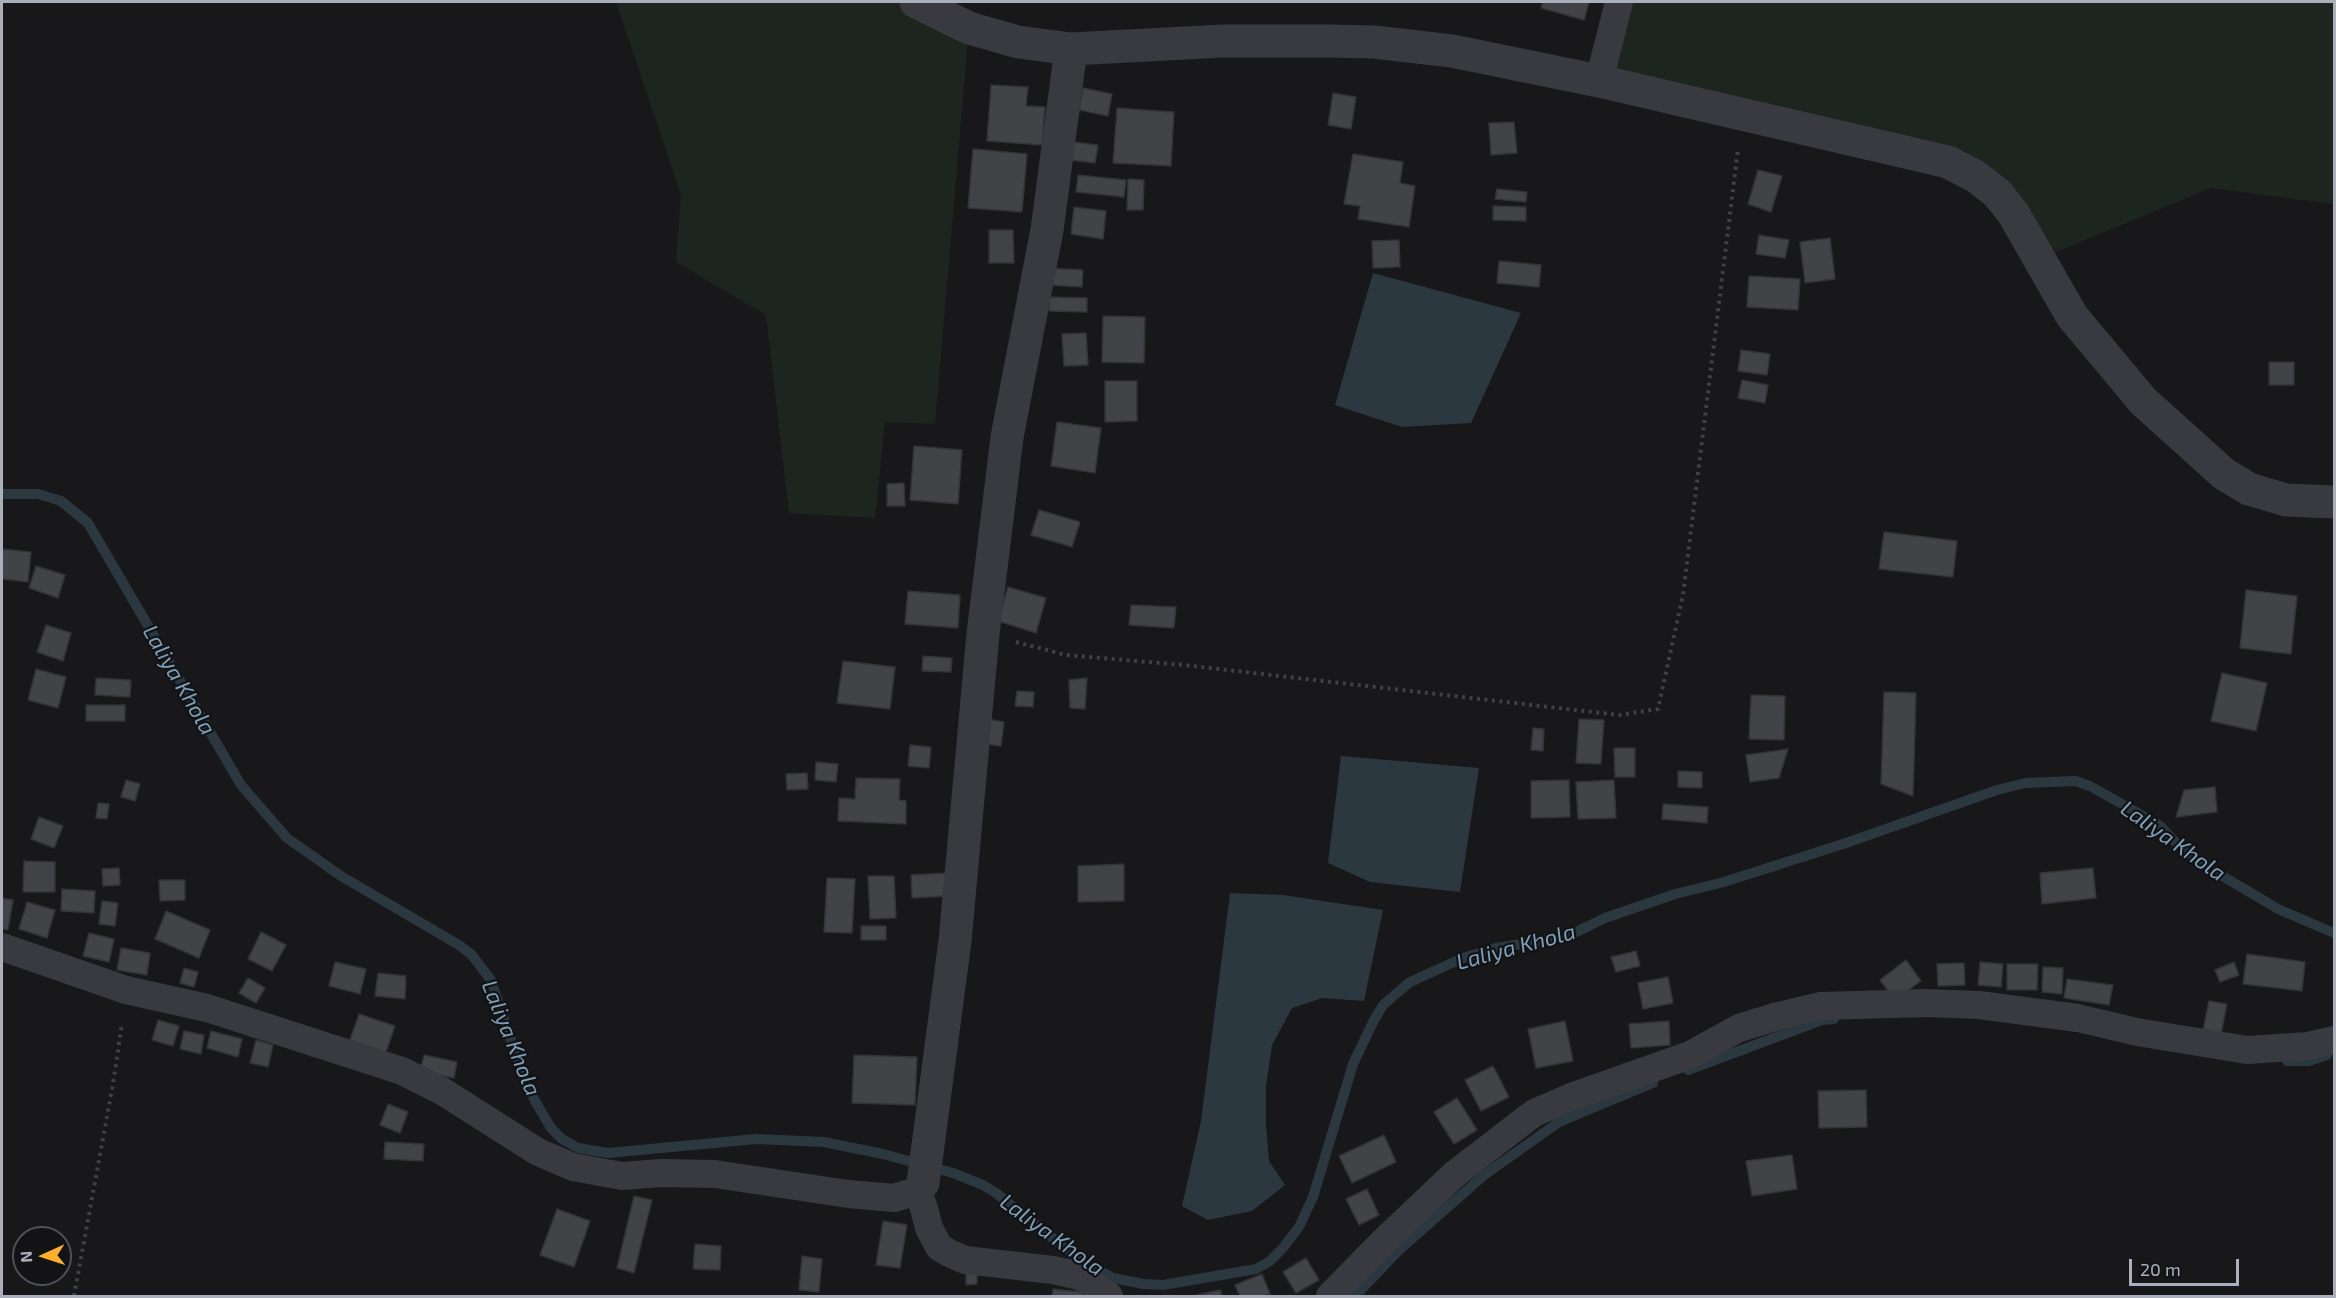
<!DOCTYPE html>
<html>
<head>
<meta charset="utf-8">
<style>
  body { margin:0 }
  #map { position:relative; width:2336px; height:1298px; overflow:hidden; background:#18181a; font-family:"Exo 2",sans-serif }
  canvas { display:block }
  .frame { position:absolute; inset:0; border:3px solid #a9afbb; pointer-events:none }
  .north { position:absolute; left:12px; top:1226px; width:60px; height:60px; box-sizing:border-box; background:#131315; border:2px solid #4f5157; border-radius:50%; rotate:267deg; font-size:16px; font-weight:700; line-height:24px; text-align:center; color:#a9afbb }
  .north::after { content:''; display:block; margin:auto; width:21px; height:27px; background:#ffaf2b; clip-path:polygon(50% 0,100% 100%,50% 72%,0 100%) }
  .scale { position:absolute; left:2129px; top:1259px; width:110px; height:27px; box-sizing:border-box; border:3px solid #a9afbb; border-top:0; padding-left:8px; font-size:18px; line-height:21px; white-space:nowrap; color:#a9afbb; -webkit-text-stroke:4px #131315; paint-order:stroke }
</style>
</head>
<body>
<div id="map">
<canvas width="2336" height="1298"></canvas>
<div class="frame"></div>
<div class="north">N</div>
<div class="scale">20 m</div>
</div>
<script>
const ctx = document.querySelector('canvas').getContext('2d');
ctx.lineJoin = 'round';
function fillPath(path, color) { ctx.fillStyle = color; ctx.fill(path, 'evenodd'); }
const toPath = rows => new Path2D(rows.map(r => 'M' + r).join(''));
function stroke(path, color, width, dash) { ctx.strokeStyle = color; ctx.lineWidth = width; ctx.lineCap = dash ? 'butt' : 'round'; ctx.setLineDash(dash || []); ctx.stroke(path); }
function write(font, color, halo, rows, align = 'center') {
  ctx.font = font + ' "Exo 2",sans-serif'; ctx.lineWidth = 4.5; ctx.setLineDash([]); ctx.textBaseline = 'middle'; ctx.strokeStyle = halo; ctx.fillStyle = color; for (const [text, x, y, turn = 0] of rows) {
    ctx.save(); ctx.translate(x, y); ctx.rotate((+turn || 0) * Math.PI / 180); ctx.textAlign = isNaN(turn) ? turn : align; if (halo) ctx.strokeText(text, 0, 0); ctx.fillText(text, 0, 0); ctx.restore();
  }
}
fillPath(toPath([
  [616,2,915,2,969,28,935,424,885,422,875,518,789,513,766,315,676,262,681,195],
  [1619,2,2334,2,2334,204,2211,188,2039,259,1975,176,1599,82]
]), '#1d261e');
fillPath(toPath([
  [1373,273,1521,313,1471,423,1402,427,1335,405],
  [1341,756,1479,768,1460,892,1370,882,1328,863],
  [1230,893,1283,895,1383,910,1364,1001,1322,998,1292,1008,1272,1045,1266,1086,1266,1125,1269,1161,1285,1185,1252,1211,1208,1220,1182,1206,1201,1121]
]), '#2c3840');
stroke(toPath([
  [2,494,38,494,61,501,88,523,241,785,287,838,341,876,459,945,471,954,491,980,522,1073,535,1101,551,1128,562,1139,578,1148,608,1153,756,1139,824,1142,883,1154,953,1173,983,1185,996,1193,1083,1262,1113,1278,1144,1284,1163,1285,1256,1269,1270,1261,1282,1249,1299,1227,1313,1197,1353,1064,1374,1020,1383,1005,1410,982,1463,958,1496,948,1566,937,1605,918,1675,894,1724,882,1846,843,1997,790,2025,783,2075,781,2090,786,2159,825,2181,848,2209,868,2278,909,2334,933],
  [2287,1061,2309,1061,2327,1055],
  [1688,1070,1822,1020,1834,1019],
  [1355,1296,1398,1251,1483,1176,1559,1122,1653,1083]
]), '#2c3840', 10);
const building = toPath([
  [1543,2,1589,2,1584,20,1541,8,1543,2],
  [991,85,1028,87,1026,106,1045,107,1042,145,987,141,991,85],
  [1083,88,1112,94,1108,116,1079,110,1083,88],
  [1333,93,1356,97,1351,129,1328,125,1333,93],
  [1117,108,1174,112,1171,166,1113,163,1117,108],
  [1514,122,1517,153,1491,155,1489,123,1514,122],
  [1073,142,1098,145,1095,163,1070,160,1073,142],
  [973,149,1027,154,1022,212,968,208,973,149],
  [1353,154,1403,162,1400,183,1415,186,1409,227,1358,219,1360,206,1344,204,1353,154],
  [1758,170,1782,176,1771,212,1748,204,1758,170],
  [1078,175,1126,180,1124,197,1076,192,1078,175],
  [1128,179,1144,180,1143,210,1127,210,1128,179],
  [1497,189,1527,192,1526,202,1495,199,1497,189],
  [1493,206,1526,207,1526,221,1493,220,1493,206],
  [1074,207,1106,211,1103,239,1071,234,1074,207],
  [989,230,1013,230,1014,263,989,263,989,230],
  [1759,235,1789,240,1785,258,1756,254,1759,235],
  [1830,238,1835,279,1805,283,1800,242,1830,238],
  [1399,240,1400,267,1373,268,1372,241,1399,240],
  [1499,261,1541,265,1539,287,1497,283,1499,261],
  [1048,268,1083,270,1082,287,1048,285,1048,268],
  [1749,276,1800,279,1798,310,1747,307,1749,276],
  [1049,297,1087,298,1087,312,1049,311,1049,297],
  [1103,316,1145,317,1144,363,1102,362,1103,316],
  [1086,333,1088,365,1064,366,1062,334,1086,333],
  [1741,350,1770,354,1767,375,1738,371,1741,350],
  [2269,362,2294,362,2294,385,2269,385,2269,362],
  [1742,380,1768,385,1765,403,1738,398,1742,380],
  [1105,381,1137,381,1137,421,1105,422,1105,381],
  [1057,422,1101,428,1095,473,1051,466,1057,422],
  [914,446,962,450,958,504,910,500,914,446],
  [904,483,905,506,887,506,887,484,904,483],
  [1039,510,1080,522,1072,547,1031,535,1039,510],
  [1884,532,1957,541,1953,577,1879,569,1884,532],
  [2,549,31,552,28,582,2,579,2,549],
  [36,566,65,575,58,598,29,588,36,566],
  [1008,587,1046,598,1036,633,998,621,1008,587],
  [2246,590,2297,596,2291,654,2240,648,2246,590],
  [908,591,960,595,958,628,905,624,908,591],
  [1131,605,1176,607,1174,628,1129,625,1131,605],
  [46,625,71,633,63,661,37,652,46,625],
  [923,656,952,658,951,672,922,671,923,656],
  [843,661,895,667,890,709,837,703,843,661],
  [36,669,66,677,58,708,28,700,36,669],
  [2222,673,2267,683,2256,731,2211,721,2222,673],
  [96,678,131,680,130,697,95,695,96,678],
  [1087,678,1085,709,1070,708,1069,680,1087,678],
  [1017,691,1034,692,1033,707,1015,706,1017,691],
  [1884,692,1916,693,1913,796,1881,784,1884,692],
  [1751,695,1785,696,1784,740,1749,739,1751,695],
  [86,705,125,705,125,721,86,721,86,705],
  [987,719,1004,722,1001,746,984,744,987,719],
  [1579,719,1604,720,1601,764,1576,763,1579,719],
  [1533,728,1544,729,1543,751,1531,750,1533,728],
  [910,745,931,747,929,768,908,766,910,745],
  [1614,748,1635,748,1635,777,1615,777,1614,748],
  [1788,749,1779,778,1750,782,1746,755,1788,749],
  [816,762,838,764,836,782,815,780,816,762],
  [1678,771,1702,772,1702,788,1678,787,1678,771],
  [807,773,808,789,787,790,786,774,807,773],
  [856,778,900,779,899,800,906,801,906,824,838,821,839,798,855,799,856,778],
  [126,780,140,784,135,801,121,797,126,780],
  [1569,780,1570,817,1531,818,1531,781,1569,780],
  [1614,780,1616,818,1578,819,1576,782,1614,780],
  [2215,787,2217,812,2176,817,2184,790,2215,787],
  [98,803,109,804,107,819,96,818,98,803],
  [1663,804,1708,807,1707,823,1662,819,1663,804],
  [39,817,63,826,54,848,31,839,39,817],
  [24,861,55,862,55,892,23,892,24,861],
  [1124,864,1124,901,1078,902,1078,866,1124,864],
  [119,868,120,885,103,886,102,869,119,868],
  [2093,868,2096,898,2042,904,2040,873,2093,868],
  [947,873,948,896,912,898,911,875,947,873],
  [868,876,894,876,896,918,870,919,868,876],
  [827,878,855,879,852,933,824,932,827,878],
  [159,880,185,880,185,900,160,901,159,880],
  [62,889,95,891,94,913,61,911,62,889],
  [2,898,13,900,8,930,2,929,2,898],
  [102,901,118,903,115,926,99,924,102,901],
  [27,902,55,910,47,938,19,929,27,902],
  [166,911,210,930,199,958,155,939,166,911],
  [861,926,886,926,886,940,861,940,861,926],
  [261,932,286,945,272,971,248,959,261,932],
  [89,933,114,939,109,962,83,956,89,933],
  [121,948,150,953,147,975,117,970,121,948],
  [1636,951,1640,966,1616,972,1611,957,1636,951],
  [2247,954,2305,962,2302,991,2243,984,2247,954],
  [1906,960,1921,981,1895,1000,1880,980,1906,960],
  [335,962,366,969,360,994,329,986,335,962],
  [1980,962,2003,964,2001,987,1978,985,1980,962],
  [2234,962,2239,975,2220,982,2215,970,2234,962],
  [1964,963,1965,985,1938,986,1937,964,1964,963],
  [2007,964,2038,964,2037,990,2007,990,2007,964],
  [2043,967,2063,968,2062,994,2042,992,2043,967],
  [184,968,198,972,194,987,180,983,184,968],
  [378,973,406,976,405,999,375,996,378,973],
  [1668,977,1673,1003,1643,1009,1638,983,1668,977],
  [248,978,265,988,256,1003,239,993,248,978],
  [2067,979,2113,985,2109,1005,2064,998,2067,979],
  [2209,1001,2227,1004,2221,1034,2203,1030,2209,1001],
  [359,1014,395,1026,386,1052,350,1040,359,1014],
  [158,1020,179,1026,173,1046,152,1040,158,1020],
  [1565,1021,1573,1061,1536,1068,1528,1029,1565,1021],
  [1669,1021,1670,1045,1631,1048,1629,1024,1669,1021],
  [184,1031,204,1035,201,1054,180,1049,184,1031],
  [211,1031,242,1039,238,1057,207,1048,211,1031],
  [256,1040,273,1045,268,1067,250,1063,256,1040],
  [424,1055,457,1062,454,1078,420,1071,424,1055],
  [854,1055,917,1057,915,1105,852,1103,854,1055],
  [1493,1066,1509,1097,1481,1111,1465,1080,1493,1066],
  [1866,1090,1867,1127,1819,1128,1818,1091,1866,1090],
  [1457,1098,1477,1130,1454,1144,1434,1112,1457,1098],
  [388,1104,408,1112,400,1133,380,1125,388,1104],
  [1384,1135,1396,1162,1352,1183,1339,1156,1384,1135],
  [385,1142,424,1144,423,1161,384,1159,385,1142],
  [1792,1155,1797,1189,1752,1196,1746,1161,1792,1155],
  [1367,1189,1379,1215,1359,1225,1346,1199,1367,1189],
  [634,1196,652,1200,634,1273,617,1268,634,1196],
  [557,1209,590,1221,574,1267,540,1255,557,1209],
  [883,1221,907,1225,900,1268,876,1265,883,1221],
  [695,1244,721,1246,720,1270,693,1269,695,1244],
  [802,1256,822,1259,819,1292,799,1290,802,1256],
  [1306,1258,1319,1280,1296,1293,1283,1272,1306,1258],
  [966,1272,977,1272,977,1284,966,1285,966,1272],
  [1262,1274,1270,1294,1264,1296,1240,1296,1235,1285,1262,1274],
  [1053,1289,1092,1293,1092,1296,1052,1296,1053,1289],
  [1220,1290,1222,1296,1197,1296,1197,1295,1220,1290]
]);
fillPath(building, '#424347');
stroke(building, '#323237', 1.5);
stroke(toPath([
  [1016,642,1066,655,1184,665,1619,715,1658,709,1683,595,1738,149],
  [74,1296,113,1084,122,1023]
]), '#3e4147', 4, [3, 4.5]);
stroke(toPath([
  [1599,81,1619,2],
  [2,947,126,990,207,1008,402,1071,442,1091,538,1152,573,1167,622,1176,661,1173,715,1174,848,1194,894,1198,917,1191,923,1183],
  [917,1191,924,1208,929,1228,939,1247,949,1253,965,1260,1053,1270,1080,1276,1109,1296],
  [1330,1296,1382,1243,1456,1173,1534,1113,1571,1097,1690,1055,1739,1028,1778,1016,1820,1006,1926,1003,1979,1005,2078,1018,2137,1032,2247,1050,2308,1046,2334,1040]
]), '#383a40', 28);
stroke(toPath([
  [916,2,969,28,1018,42,1071,49,1223,41,1331,41,1374,42,1452,51,1599,81,1948,162,1975,176,1997,193,2013,213,2072,316,2143,401,2224,474,2249,489,2286,500,2334,502],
  [923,1183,955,941,983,634,1007,437,1047,230,1071,49]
]), '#383a40', 33);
write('italic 22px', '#7d9fb9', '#131315', [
  ["Laliya Khola",179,680,60],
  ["Laliya Khola",2173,841,35],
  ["Laliya Khola",1516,947,-15],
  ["Laliya Khola",511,1038,68],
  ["Laliya Khola",1052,1235,36]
]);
</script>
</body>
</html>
